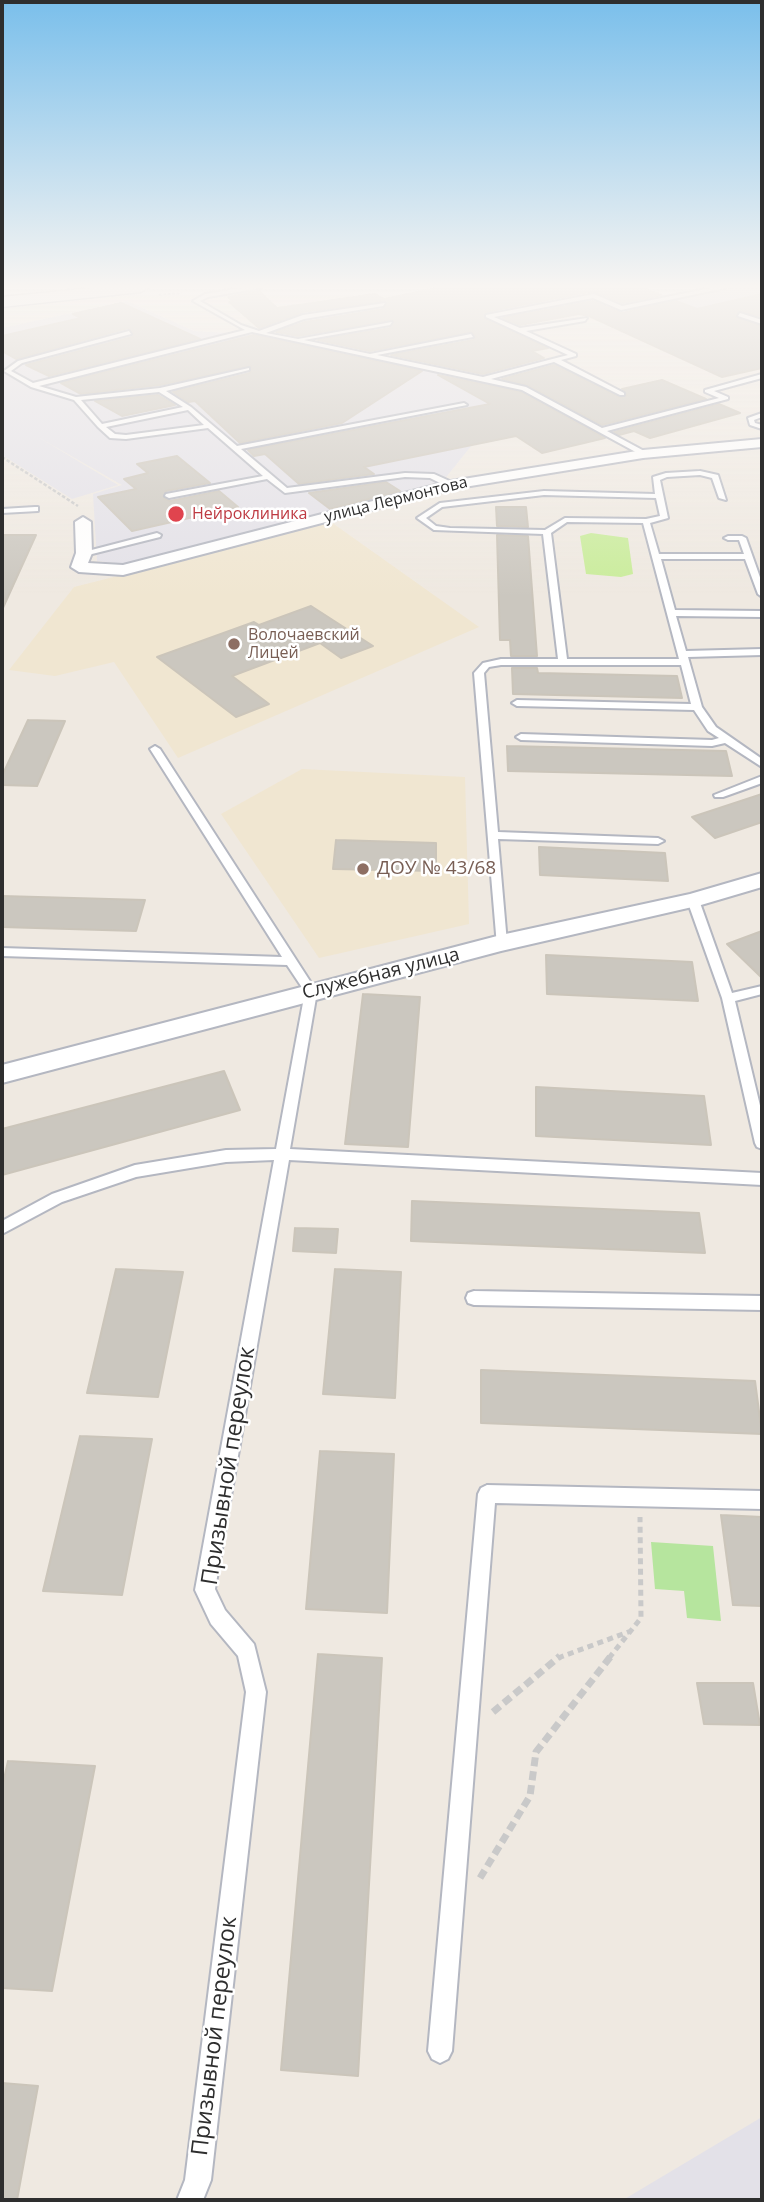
<!DOCTYPE html>
<html>
<head>
<meta charset="utf-8">
<style>
  body { margin:0 }
  #map { position:relative; width:764px; height:2202px; overflow:hidden; background:#efe9e1; font-family:"Open Sans",sans-serif }
  canvas { display:block }
  .frame { position:absolute; inset:0; border:4px solid #2e2e2e; pointer-events:none }
</style>
</head>
<body>
<div id="map">
<canvas width="764" height="2202"></canvas>
<div class="frame"></div>
</div>
<script>
const ctx = document.querySelector('canvas').getContext('2d');
ctx.lineJoin = 'round';
function fillPath(path, color) { ctx.fillStyle = color; ctx.fill(path, 'evenodd'); }
const toPath = rows => new Path2D(rows.map(r => 'M' + r).join(''));
function stroke(path, color, width, dash) { ctx.strokeStyle = color; ctx.lineWidth = width; ctx.lineCap = dash ? 'butt' : 'round'; ctx.setLineDash(dash || []); ctx.stroke(path); }
function write(font, color, halo, rows, align = 'center') {
  ctx.font = font + ' "Open Sans",sans-serif'; ctx.lineWidth = 5; ctx.setLineDash([]); ctx.textBaseline = 'middle'; ctx.strokeStyle = halo; ctx.fillStyle = color; for (const [text, x, y, turn = 0] of rows) {
    ctx.save(); ctx.translate(x, y); ctx.rotate((+turn || 0) * Math.PI / 180); ctx.textAlign = isNaN(turn) ? turn : align; if (halo) ctx.strokeText(text, 0, 0); ctx.fillText(text, 0, 0); ctx.restore();
  }
}
fillPath(toPath([
  [732,288,762,288,762,343,723,343,636,308],
  [127,301,194,331,248,334,517,389,443,481,124,564,97,561,93,494,122,485,38,437,118,485,72,499,2,455,2,328],
  [762,2117,762,2200,623,2200]
]), '#e3e1e8');
fillPath(toPath([
  [331,522,479,627,178,758,114,662,55,676,9,670,74,587],
  [302,769,465,777,469,924,319,958,221,814]
]), '#f0e6d1');
fillPath(toPath([
  [651,1542,713,1546,721,1621,687,1618,684,1591,655,1589]
]), '#b6e59e');
fillPath(toPath([
  [591,533,628,538,633,574,621,577,586,574,580,536]
]), '#c9ec9a');
const building = toPath([
  [436,288,643,288,661,295,622,303,593,291,486,312,485,319,548,348,532,351,544,358,483,374,391,355,473,340,476,337,472,332,370,351,318,340,390,328,393,320,298,336,276,332,305,322,383,309,387,301,303,312,259,328,229,302,233,302,228,297,259,291,277,308,375,294,384,299,436,288],
  [762,294,762,317,741,311,736,317,762,326,762,368,722,377,589,316,579,314,520,325,503,318,593,301,622,313,676,301,697,309,762,294],
  [121,303,200,339,49,376,26,365,132,337,133,333,128,328,16,359,2,351,2,336,81,318,73,314,121,303],
  [254,335,422,371,342,423,240,443,195,401,188,402,173,392,250,373,251,366,160,385,81,394,61,383,254,335],
  [554,365,619,397,627,395,622,389,662,380,706,399,602,425,527,385,502,379,554,365],
  [438,375,521,392,605,438,542,453,516,436,364,467,374,474,299,484,265,454,254,456,248,450,490,404,438,375],
  [158,395,175,405,122,416,95,401,158,395],
  [719,404,740,413,650,438,634,431,619,435,614,432,719,404],
  [177,456,210,483,166,491,164,498,170,501,219,491,238,507,132,531,98,497,136,489,124,479,148,473,137,464,177,456],
  [386,482,400,491,330,509,309,493,386,482],
  [496,507,526,507,528,527,497,526,496,507],
  [2,535,36,535,2,610,2,535],
  [497,535,528,536,537,656,511,656,510,640,500,640,497,535],
  [311,606,373,646,341,658,320,643,232,676,269,704,236,717,157,657,254,622,259,625,311,606],
  [512,668,537,668,538,673,677,676,682,698,513,694,512,668],
  [28,720,65,721,37,786,2,785,2,776,28,720],
  [507,746,726,751,732,776,508,771,507,746],
  [762,794,762,822,715,838,692,817,762,794],
  [336,840,436,843,436,871,333,869,336,840],
  [539,847,665,853,668,881,540,875,539,847],
  [2,896,145,900,136,931,2,927,2,896],
  [762,931,762,978,727,944,762,931],
  [546,955,692,962,698,1001,547,994,546,955],
  [363,994,420,997,408,1147,345,1144,363,994],
  [224,1071,240,1110,2,1175,2,1129,224,1071],
  [536,1087,704,1096,711,1145,536,1136,536,1087],
  [412,1201,699,1213,705,1253,411,1241,412,1201],
  [295,1228,338,1229,336,1253,293,1251,295,1228],
  [116,1269,183,1272,158,1397,87,1393,116,1269],
  [335,1269,401,1272,395,1398,323,1394,335,1269],
  [481,1370,755,1381,762,1434,481,1423,481,1370],
  [80,1436,152,1439,122,1595,43,1591,80,1436],
  [320,1451,394,1454,387,1613,306,1609,320,1451],
  [721,1515,762,1517,762,1606,733,1605,721,1515],
  [318,1654,382,1658,358,2076,281,2070,318,1654],
  [697,1683,753,1683,760,1725,704,1724,697,1683],
  [8,1761,95,1766,52,1991,2,1988,2,1788,8,1761],
  [2,2083,38,2086,17,2200,2,2200,2,2083]
]);
fillPath(building, '#cbc7bf');
stroke(building, '#cbc5ba', 2);
const service = toPath([
  [242,288,261,288,208,297,200,301,241,325,259,331,303,315,385,303,383,306,304,319,266,333,298,339,392,322,390,325,304,340,370,354,471,334,473,337,377,355,483,377,568,355,486,317,486,315,594,294,622,306,711,288,725,288,621,310,593,298,494,317,520,328,587,318,585,321,526,331,576,354,576,356,561,360,624,393,624,395,620,395,554,362,491,379,526,387,602,428,719,398,705,392,705,390,762,374,762,378,714,391,728,397,728,399,607,431,646,452,646,456,643,456,522,390,252,332,39,386,76,397,160,388,249,368,249,370,166,391,191,407,237,446,464,403,467,405,241,449,287,488,405,473,434,474,454,483,454,487,448,487,430,478,405,477,285,493,267,479,169,498,165,496,166,494,263,476,208,428,126,439,110,438,98,427,74,400,31,387,4,371,18,361,129,331,131,334,22,363,11,371,33,383,245,330,193,301,205,294,242,288],
  [159,392,183,407,102,424,81,400,159,392],
  [188,410,204,425,126,435,115,434,106,427,188,410],
  [740,313,762,320,762,324,738,316,740,313],
  [762,413,762,417,754,420,755,423,762,425,762,429,750,425,748,418,762,413],
  [700,471,718,475,726,500,719,498,712,478,700,475,667,477,660,480,668,518,650,523,659,554,744,554,739,540,728,540,724,538,728,536,742,536,746,538,762,583,762,597,758,594,745,559,661,559,675,610,762,611,762,617,676,616,686,651,762,649,762,655,688,657,702,707,716,727,762,759,762,767,725,743,712,746,521,740,516,737,521,734,712,740,719,738,708,731,694,710,517,706,512,703,517,700,691,704,681,665,501,665,489,667,484,673,498,832,658,838,664,841,658,844,498,839,507,943,505,946,497,946,474,673,483,663,501,659,558,659,543,534,434,530,417,518,440,503,544,491,655,494,653,477,666,473,700,471],
  [544,495,656,498,660,516,646,519,565,518,545,530,450,528,436,526,426,518,442,507,544,495],
  [567,522,643,523,679,659,567,659,551,533,567,522],
  [35,507,38,507,38,511,2,513,2,509,35,507],
  [157,533,161,535,160,537,84,556,80,553,157,533],
  [155,746,160,749,317,992,290,1149,762,1173,762,1185,289,1160,215,1589,225,1610,254,1644,266,1692,211,2180,203,2200,177,2200,185,2180,246,1692,238,1656,211,1624,195,1590,274,1160,226,1162,136,1177,62,1202,2,1234,2,1221,52,1194,135,1165,226,1150,276,1149,305,992,287,965,2,956,2,948,282,957,150,749,155,746],
  [762,776,762,783,723,797,715,797,714,795,762,776],
  [693,896,699,900,732,993,762,986,762,994,735,1001,762,1114,762,1149,757,1147,755,1143,722,998,687,900,693,896],
  [474,1291,762,1296,762,1310,474,1305,468,1303,466,1298,468,1293,474,1291],
  [487,1485,762,1491,762,1509,495,1503,452,2051,448,2059,440,2063,432,2059,428,2051,478,1494,481,1488,487,1485]
]);
const minor = toPath([
  [762,439,762,447,643,458,452,489,123,575,79,572,71,567,76,553,75,522,83,517,91,522,92,553,88,563,123,565,451,481,643,450,762,439],
  [762,873,762,887,701,905,501,951,2,1083,2,1065,501,935,690,894,762,873]
]);
const secondary = toPath([
  [92,288,148,288,141,292,2,307,2,297,92,288]
]);
stroke(service, '#b4b7c1', 4);
stroke(minor, '#b4b7c1', 4);
stroke(secondary, '#b4b7c1', 3);
stroke(toPath([
  [159,295,182,293]
]), '#c9c9c9', 2, [2.5, 2]);
stroke(toPath([
  [2,457,78,506]
]), '#c9c9c9', 2.5, [3.5, 2]);
stroke(toPath([
  [558,1658,631,1631],
  [609,1658,641,1618,640,1517]
]), '#c9c9c9', 5, [6, 4.5]);
stroke(toPath([
  [493,1712,560,1656],
  [480,1878,530,1796,536,1752,611,1656]
]), '#c9c9c9', 7, [9, 5]);
fillPath(service, '#fff');
fillPath(minor, '#fff');
fillPath(secondary, '#fff');
const sky = ctx.createLinearGradient(0, 0, 0, 597);
sky.addColorStop(0, '#7abfeb');
sky.addColorStop(0.48, '#f8f5f2');
sky.addColorStop(1, '#f8f5f200');
ctx.fillStyle = sky;
ctx.fillRect(0, 0, 764, 597);
for (const [x, y, r, color] of [
  [176,514,9,"#e0444e"],
  [234,644,7,"#8d6e63"],
  [363,869,7,"#8d6e63"]
]) { const dot = new Path2D(); dot.arc(x, y, r, 0, 2 * Math.PI); ctx.fillStyle = color; ctx.fill(dot); stroke(dot, '#fff', 2.5); }
write('16px', '#2e2e2e', '#fff', [
  ["улица Лермонтова",396,500,-14]
]);
write('16px', '#be3a42', '#fff', [
  ["Нейроклиника",192,514]
], 'left');
write('16px', '#785e54', '#fff', [
  ["Волочаевский",248,635],
  ["Лицей",248,653]
], 'left');
write('19px', '#785e54', '#fff', [
  ["ДОУ № 43/68",377,869]
], 'left');
write('19px', '#2e2e2e', '#fff', [
  ["Служебная улица",381,974,-14]
]);
write('23px', '#2e2e2e', '#fff', [
  ["Призывной переулок",229,1466,-81],
  ["Призывной переулок",215,2036,-83]
]);
</script>
</body>
</html>
